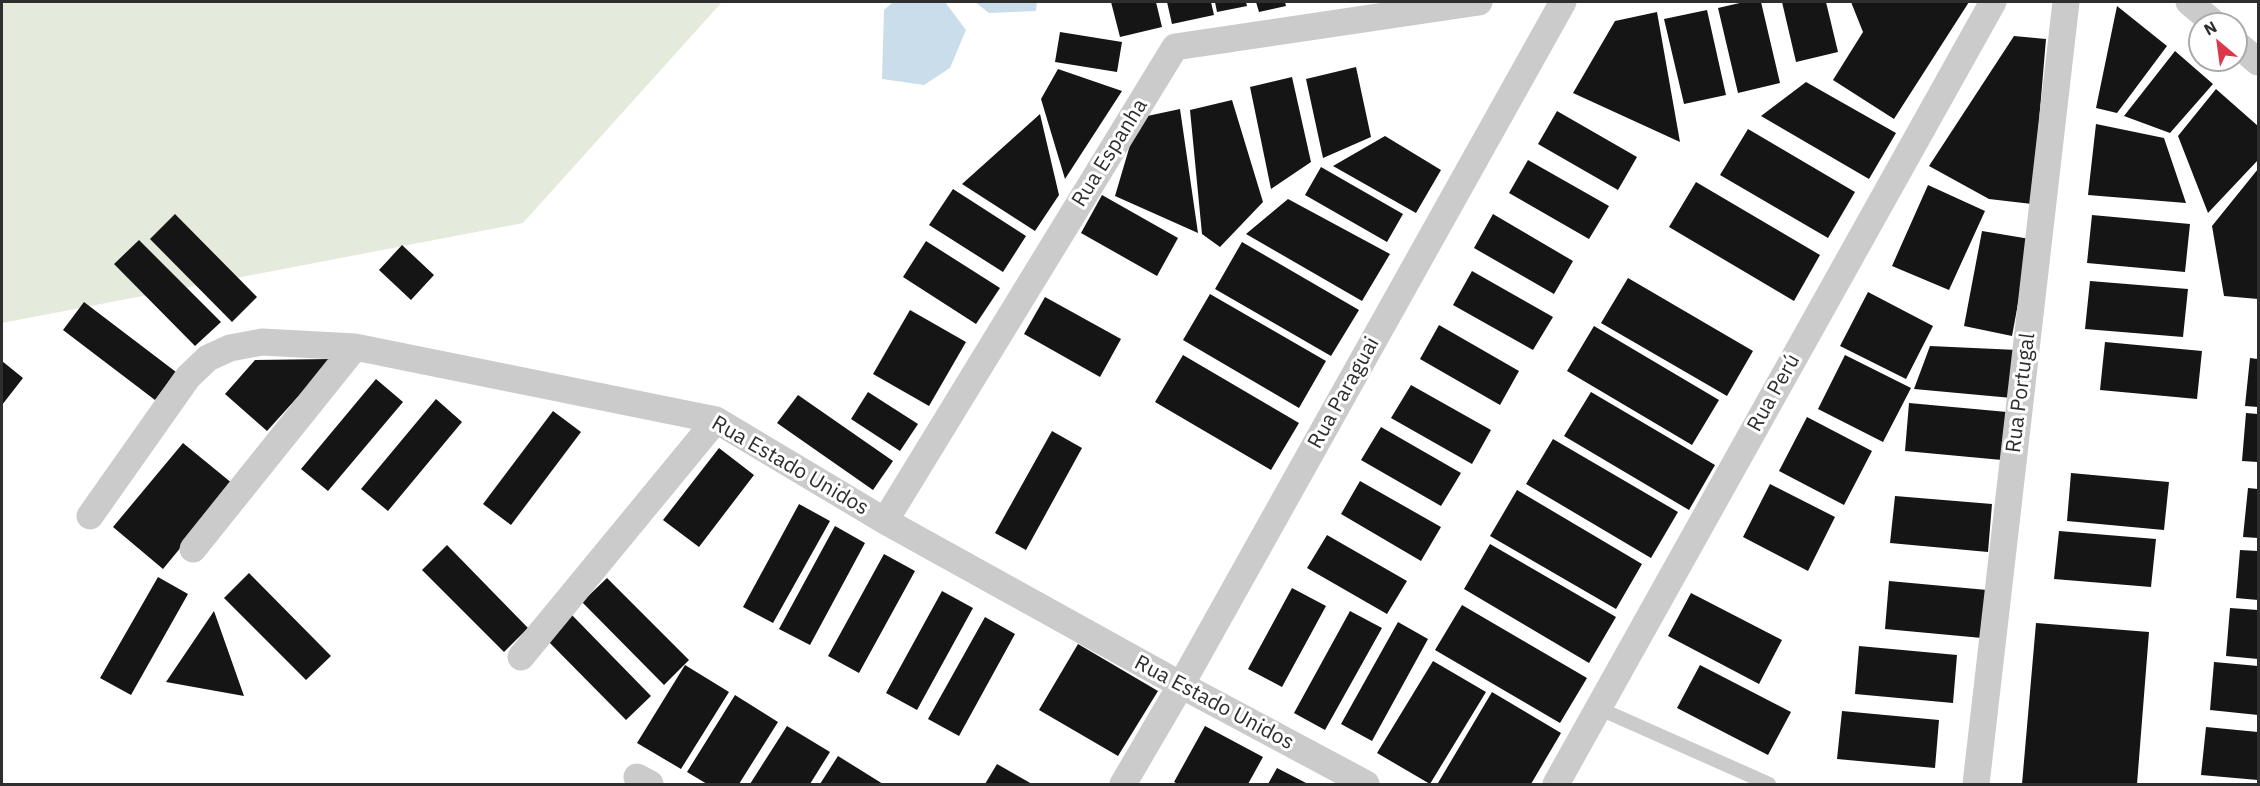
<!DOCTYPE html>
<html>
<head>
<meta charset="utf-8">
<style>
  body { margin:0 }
  #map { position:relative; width:2260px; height:786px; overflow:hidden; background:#fff; font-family:"IBM Plex Sans",sans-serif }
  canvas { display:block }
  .frame { position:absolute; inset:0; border:3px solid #2e2e2e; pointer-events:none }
  .north { position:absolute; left:2188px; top:12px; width:60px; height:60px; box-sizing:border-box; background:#fff; border:2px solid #ababab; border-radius:50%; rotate:331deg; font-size:16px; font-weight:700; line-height:24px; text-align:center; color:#2e2e2e }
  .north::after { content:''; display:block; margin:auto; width:21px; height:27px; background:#dd384a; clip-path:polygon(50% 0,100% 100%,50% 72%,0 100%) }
</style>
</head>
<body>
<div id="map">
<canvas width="2260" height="786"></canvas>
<div class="frame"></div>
<div class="north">N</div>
</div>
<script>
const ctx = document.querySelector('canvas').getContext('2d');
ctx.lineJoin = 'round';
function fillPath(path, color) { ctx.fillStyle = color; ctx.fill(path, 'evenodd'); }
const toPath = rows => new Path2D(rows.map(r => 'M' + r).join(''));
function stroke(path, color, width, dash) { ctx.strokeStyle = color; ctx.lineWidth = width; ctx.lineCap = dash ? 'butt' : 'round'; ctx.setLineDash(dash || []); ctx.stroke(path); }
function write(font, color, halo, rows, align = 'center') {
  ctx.font = font + ' "IBM Plex Sans",sans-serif'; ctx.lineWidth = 6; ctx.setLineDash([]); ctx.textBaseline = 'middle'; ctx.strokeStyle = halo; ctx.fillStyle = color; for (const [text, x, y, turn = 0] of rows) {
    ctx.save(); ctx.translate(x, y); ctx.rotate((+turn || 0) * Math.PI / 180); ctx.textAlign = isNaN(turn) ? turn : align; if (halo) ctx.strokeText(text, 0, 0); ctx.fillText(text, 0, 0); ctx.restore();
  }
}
fillPath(toPath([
  [2,2,722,2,523,223,2,323]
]), '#e4ebdc');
fillPath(toPath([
  [893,2,945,2,966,30,950,68,924,85,882,79,884,10],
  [975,2,1037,2,1036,11,989,13]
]), '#c9deea');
fillPath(toPath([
  [1111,2,1156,2,1162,27,1120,37],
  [1167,2,1211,2,1214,15,1172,24],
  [1215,2,1246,2,1247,6,1217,12],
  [1256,2,1285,2,1286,6,1259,12],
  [1744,2,1761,2,1780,83,1738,93,1718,8],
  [1782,2,1826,2,1838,52,1796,62],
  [1851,2,1969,2,1894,119,1833,80,1863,32],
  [2117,6,2167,46,2117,113,2096,108],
  [1707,10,1726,95,1684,104,1664,19],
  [1657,12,1680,142,1573,93,1615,21],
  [1060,32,1122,42,1117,72,1055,62],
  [2014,36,2046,39,2032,204,1989,199,1929,166],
  [2175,51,2213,84,2170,133,2124,116],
  [1356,67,1371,137,1323,158,1306,79],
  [1058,69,1122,91,1065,179,1041,99],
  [1292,77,1311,162,1271,189,1250,87],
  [1806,82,1896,133,1869,179,1761,116],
  [2216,89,2258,126,2258,160,2208,213,2178,136],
  [1232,100,1263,202,1220,247,1202,234,1190,110],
  [1180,109,1198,233,1115,196,1138,118],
  [1557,111,1637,157,1618,190,1538,144],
  [1040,114,1059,195,1035,231,962,184],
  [2096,124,2164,138,2186,203,2088,195],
  [1748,129,1855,192,1828,238,1720,175],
  [1385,136,1441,170,1416,213,1333,166],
  [1528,160,1609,206,1589,239,1509,193],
  [1321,167,1403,214,1387,242,1305,195],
  [2258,169,2258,299,2224,296,2212,226],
  [1696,182,1820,255,1794,301,1669,227],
  [1928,185,1985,211,1949,290,1892,266],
  [953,189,1026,236,1003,272,929,225],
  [1102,195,1178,238,1157,276,1081,233],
  [1288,199,1390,254,1362,301,1246,234],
  [175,214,257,297,232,322,150,239],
  [1493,214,1573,261,1554,294,1474,248],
  [2092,215,2190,224,2185,272,2087,263],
  [1982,231,2030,239,2012,336,1964,326],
  [139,240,221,322,195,346,114,264],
  [926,241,1000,288,976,324,903,277],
  [1242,242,1359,310,1331,356,1215,289],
  [402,245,434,275,411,300,379,270],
  [1472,271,1553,317,1533,350,1453,305],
  [1628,278,1753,351,1727,396,1601,323],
  [2090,281,2188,289,2183,337,2085,329],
  [1868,292,1933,326,1906,379,1840,346],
  [1210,294,1326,361,1299,408,1183,340],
  [1045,297,1121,339,1100,377,1024,334],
  [84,302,176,372,155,400,63,330],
  [910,310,966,342,929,406,873,374],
  [1439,325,1519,371,1500,405,1420,359],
  [1594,326,1719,400,1692,445,1567,371],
  [2105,342,2202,351,2197,399,2100,390],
  [1930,346,2017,350,2012,398,1914,389],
  [1183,355,1299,423,1271,470,1155,402],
  [1845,355,1911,388,1883,442,1818,409],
  [2250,358,2258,359,2258,407,2245,406],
  [332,359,267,431,225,394,255,360],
  [2,361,23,378,2,405],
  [376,379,403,402,328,491,301,469],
  [1411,385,1491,430,1472,464,1391,418],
  [868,392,918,424,900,451,851,419],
  [1591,392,1715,465,1689,510,1564,436],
  [798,395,893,461,873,490,777,423],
  [436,399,462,422,388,511,361,489],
  [1909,403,2007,412,2002,460,1905,451],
  [553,411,581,432,511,525,483,504],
  [2246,413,2258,414,2258,462,2242,461],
  [1807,417,1872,451,1844,505,1779,471],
  [1381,427,1461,473,1441,506,1361,460],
  [1052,431,1082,448,1026,550,995,533],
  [1553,439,1678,512,1651,558,1526,484],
  [183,443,233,484,163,569,113,527],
  [719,448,754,475,699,547,663,520],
  [2071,473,2169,482,2164,530,2067,521],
  [1360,481,1441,527,1421,561,1341,514],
  [1770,484,1835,517,1808,571,1743,537],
  [2248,488,2258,489,2258,538,2243,537],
  [1517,490,1642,564,1616,609,1490,536],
  [1895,496,1992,504,1988,552,1890,543],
  [799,504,830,521,773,623,743,607],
  [835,526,865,543,810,645,779,629],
  [2059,531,2156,539,2151,587,2054,579],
  [1327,535,1407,581,1387,614,1307,568],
  [1490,544,1616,617,1589,663,1464,589],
  [447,545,528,628,504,652,422,570],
  [2240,550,2258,551,2258,600,2236,598],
  [884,554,915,571,859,673,828,656],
  [249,573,331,656,306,680,224,598],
  [158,577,188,594,131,695,100,678],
  [607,578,689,660,664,685,582,602],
  [1889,581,1987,590,1982,638,1885,629],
  [1292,588,1326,606,1282,687,1248,669],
  [942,591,973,608,917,710,886,693],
  [1691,593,1782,640,1759,684,1668,636],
  [1462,605,1587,678,1560,723,1435,650],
  [2230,608,2258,610,2258,659,2226,656],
  [214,611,244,696,166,682],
  [1350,611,1382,628,1325,730,1294,713],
  [570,613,651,696,626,720,545,638],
  [985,617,1015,634,959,736,928,719],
  [1398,622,1428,639,1372,741,1341,724],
  [2036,623,2149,632,2137,784,2022,784],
  [1078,644,1158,691,1118,756,1039,710],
  [1859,646,1957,655,1953,703,1855,694],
  [1433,661,1486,692,1430,784,1377,753],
  [2214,662,2258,666,2258,715,2210,710],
  [685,665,729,692,681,769,637,743],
  [1700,665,1791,712,1768,755,1677,708],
  [1492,692,1561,733,1531,784,1441,784,1438,783],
  [735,695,778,722,739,784,707,784,687,772],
  [1842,711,1939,720,1935,768,1837,759],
  [787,726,830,752,810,784,750,784],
  [1205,726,1263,757,1248,784,1178,784,1174,782],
  [2206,727,2258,732,2258,780,2201,775],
  [838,756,883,784,820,784],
  [997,764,1032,784,985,784],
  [1277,768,1308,784,1268,784]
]), '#151515');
stroke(toPath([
  [1598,708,1769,784]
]), '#cbcbcb', 14);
stroke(toPath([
  [2189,2,2215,24],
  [2236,43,2258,62],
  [90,516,188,377,208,358,230,348,262,342,355,347,716,420,885,521,1181,685,1366,784],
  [885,521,1175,47,1479,2],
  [193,549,355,347],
  [521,657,716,420],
  [637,777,650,784],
  [1123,784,1181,685,1563,2],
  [1556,784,1993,2],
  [1976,784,2066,2]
]), '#cbcbcb', 27);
write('21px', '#2e2e2e', '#fff', [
  ["Rua Espanha",1110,153,-58],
  ["Rua Paraguai",1344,393,-61],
  ["Rua Perú",1774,393,-61],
  ["Rua Portugal",2021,393,-83],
  ["Rua Estado Unidos",790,466,30],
  ["Rua Estado Unidos",1214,703,28]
]);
</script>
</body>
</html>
